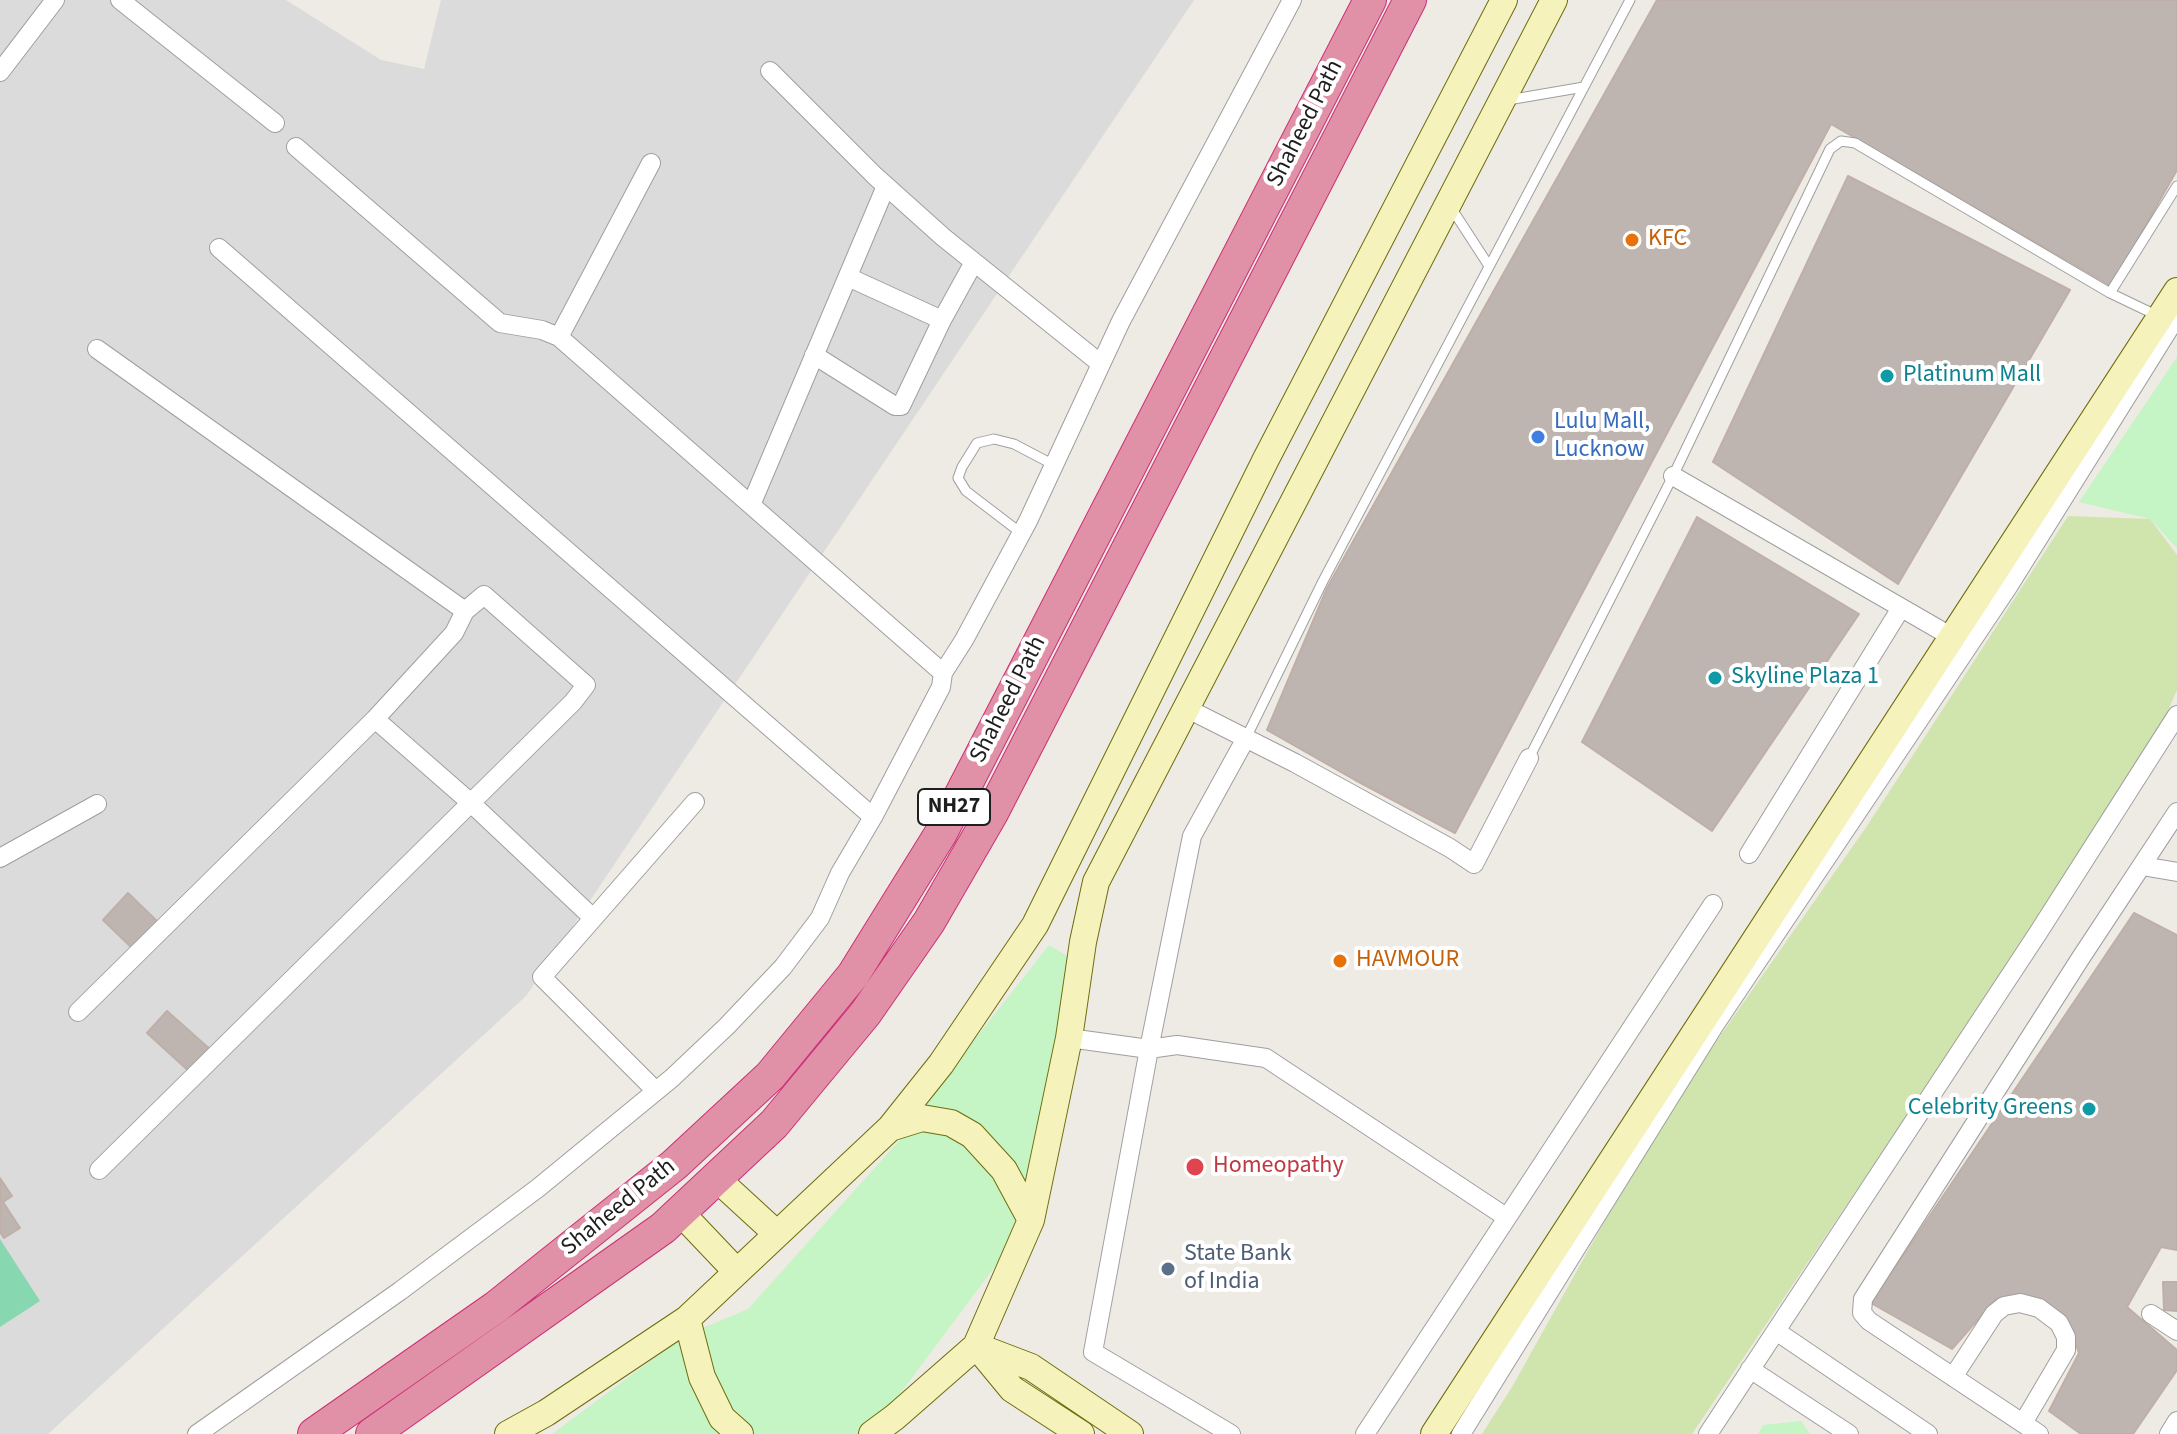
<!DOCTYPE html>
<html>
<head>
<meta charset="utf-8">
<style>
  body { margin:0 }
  canvas { display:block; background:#eeeae4 }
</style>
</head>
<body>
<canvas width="2177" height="1434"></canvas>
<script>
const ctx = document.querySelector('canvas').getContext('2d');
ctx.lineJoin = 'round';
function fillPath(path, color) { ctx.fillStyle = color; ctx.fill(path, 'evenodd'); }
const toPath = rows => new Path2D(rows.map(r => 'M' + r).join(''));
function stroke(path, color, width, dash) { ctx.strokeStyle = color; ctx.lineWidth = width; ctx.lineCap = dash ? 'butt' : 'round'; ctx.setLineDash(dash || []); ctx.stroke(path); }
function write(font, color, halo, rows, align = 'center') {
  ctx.font = font + ' "Source Sans 3",sans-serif'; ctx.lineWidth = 8; ctx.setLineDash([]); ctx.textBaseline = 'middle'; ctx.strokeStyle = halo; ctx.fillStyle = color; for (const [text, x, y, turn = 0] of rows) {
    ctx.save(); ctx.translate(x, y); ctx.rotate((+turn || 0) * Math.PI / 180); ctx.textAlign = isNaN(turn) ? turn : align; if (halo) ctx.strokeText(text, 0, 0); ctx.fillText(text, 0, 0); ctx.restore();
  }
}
fillPath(toPath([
  [0,0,286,0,381,60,424,69,441,0,1194,0,526,996,48,1434,0,1434]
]), '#dcdbdb');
fillPath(toPath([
  [2068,516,2150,519,2177,555,2177,690,2131,794,1912,1108,1692,1434,1482,1434,1512,1387,1660,1122,1867,826]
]), '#cfe5ad');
fillPath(toPath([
  [2177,357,2177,548,2150,519,2079,502],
  [1049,945,1074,960,1017,1237,870,1434,552,1434,684,1336,748,1309,915,1123,946,1076],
  [1801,1421,1810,1434,1758,1434,1763,1425]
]), '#c5f5c4');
fillPath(toPath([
  [0,1239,40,1301,0,1327]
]), '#87d8b0');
const building = toPath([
  [1657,0,2177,0,2177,170,2111,286,1831,124,1455,833,1355,780,1267,730,1327,588,1657,0],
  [1848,176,2070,290,1898,584,1713,462,1848,176],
  [1697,517,1859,614,1712,831,1582,742,1697,517],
  [128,893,159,923,134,950,103,920,128,893],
  [2134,913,2177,935,2177,1250,2161,1247,2127,1307,2177,1350,2177,1370,2133,1434,2081,1434,2049,1411,2079,1353,2065,1316,2020,1295,1996,1299,1952,1349,1871,1303,2134,913],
  [167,1011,212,1051,192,1074,147,1033,167,1011],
  [0,1178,12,1196,3,1202,20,1228,4,1238,0,1232,0,1178],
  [2163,1282,2177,1282,2177,1311,2164,1310,2163,1282]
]);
fillPath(building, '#beb5b1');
stroke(building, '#bfafa8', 2);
const lane = toPath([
  [1508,100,1584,87],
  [1450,206,1489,266],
  [2110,293,2177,186],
  [1021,533,966,491,958,478,962,467,977,443,994,439,1014,444,1054,465],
  [1246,738,1323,581,1630,0],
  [1529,758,1673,476,1830,149,1841,141,1855,143,2110,293,2158,316]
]);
const street = toPath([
  [120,0,275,123],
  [770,71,875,176,943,237,1101,364],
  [0,72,55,0],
  [296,147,500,323,542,330,559,337,943,673],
  [219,248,873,817],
  [848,277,942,320,974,262],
  [559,337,651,163],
  [814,355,895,406,901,406,942,320],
  [1673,476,1952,637],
  [751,505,886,186],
  [1186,708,1295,763,1450,848,1474,864,1529,758],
  [375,719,471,803,593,918],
  [1749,854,1901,608],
  [0,858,97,804],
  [2142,866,2177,872],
  [78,1012,375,719,454,633,465,611,97,349],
  [1069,1038,1149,1049,1177,1045,1266,1058,1506,1217],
  [656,1091,542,977,695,802],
  [99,1170,573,702,586,685,484,595,465,611],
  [2151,1314,2177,1331],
  [1776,1331,1928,1434],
  [1750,1369,1849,1434],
  [1953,1377,1994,1314,2004,1306,2020,1303,2039,1308,2059,1323,2066,1337,2066,1350,2023,1423],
  [197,1434,400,1291,538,1188,672,1078,727,1026,783,967,820,918,840,873,873,817,941,687,943,673,964,640,1028,521,1121,321,1292,0],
  [1231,1434,1093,1352,1149,1049,1192,836,1246,738],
  [1365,1434,1713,904],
  [1461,1434,1714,1026,2008,587,2177,316],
  [1708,1434,2038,933,2177,715],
  [2039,1434,1869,1321,1862,1313,1863,1299,2080,959,2177,812],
  [2169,1434,2177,1421]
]);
const secondary = toPath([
  [890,1128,922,1118,951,1123,972,1135,1004,1170,1031,1220],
  [716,1178,777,1234],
  [680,1212,737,1272],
  [687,1319,702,1377,722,1418,740,1434],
  [976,1346,1031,1367,1130,1434],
  [979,1349,1012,1389,1081,1434],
  [508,1434,546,1413,687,1319,890,1128,941,1064,1035,925,1266,459,1504,0],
  [872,1434,895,1417,976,1346,1031,1220,1069,1038,1083,942,1096,882,1554,0],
  [1434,1434,2177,291]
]);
const highway = toPath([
  [314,1434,496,1307,674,1165,770,1076,853,975,941,833,1370,0],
  [372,1434,663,1228,774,1124,865,1014,929,922,992,813,1410,0]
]);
stroke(lane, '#9f9f9f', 11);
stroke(street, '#9f9f9f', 20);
stroke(secondary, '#6d6d0c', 28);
stroke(highway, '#cd3077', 34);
stroke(lane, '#fff', 9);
stroke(street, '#fff', 18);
stroke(secondary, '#f5f2bb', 26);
stroke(highway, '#e091a8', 32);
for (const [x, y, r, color] of [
  [1632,240,8,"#e8710a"],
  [1887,376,8,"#0f9aa8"],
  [1538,437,8,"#3f7fe0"],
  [1715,678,8,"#0f9aa8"],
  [1340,961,8,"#e8710a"],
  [2089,1109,8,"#0f9aa8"],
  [1195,1167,10,"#e0444e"],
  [1168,1269,8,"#5c6f8a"]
]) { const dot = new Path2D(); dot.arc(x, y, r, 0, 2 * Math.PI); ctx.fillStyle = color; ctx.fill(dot); stroke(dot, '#fff', 3); }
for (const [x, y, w] of [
  [954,807,72]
]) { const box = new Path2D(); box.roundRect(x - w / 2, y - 18, w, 36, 6); ctx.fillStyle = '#fff'; ctx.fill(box); stroke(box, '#1e1e1e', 2); }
write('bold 22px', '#1e1e1e', null, [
  ["NH27",954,807]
]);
write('24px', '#1e1e1e', '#fff', [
  ["Shaheed Path",1306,124,-63],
  ["Shaheed Path",1009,700,-63],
  ["Shaheed Path",619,1208,-39]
]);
write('24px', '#c56008', '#fff', [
  ["KFC",1648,240],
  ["HAVMOUR",1356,961]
], 'left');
write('24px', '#0d838f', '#fff', [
  ["Platinum Mall",1903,376],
  ["Skyline Plaza 1",1731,678],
  ["Celebrity Greens",2073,1109,"right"]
], 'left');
write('24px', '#366cbe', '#fff', [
  ["Lulu Mall,",1554,423],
  ["Lucknow",1554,451]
], 'left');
write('24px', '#be3a42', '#fff', [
  ["Homeopathy",1213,1167]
], 'left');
write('24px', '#4e5e75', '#fff', [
  ["State Bank",1184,1255],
  ["of India",1184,1283]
], 'left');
</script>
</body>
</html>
